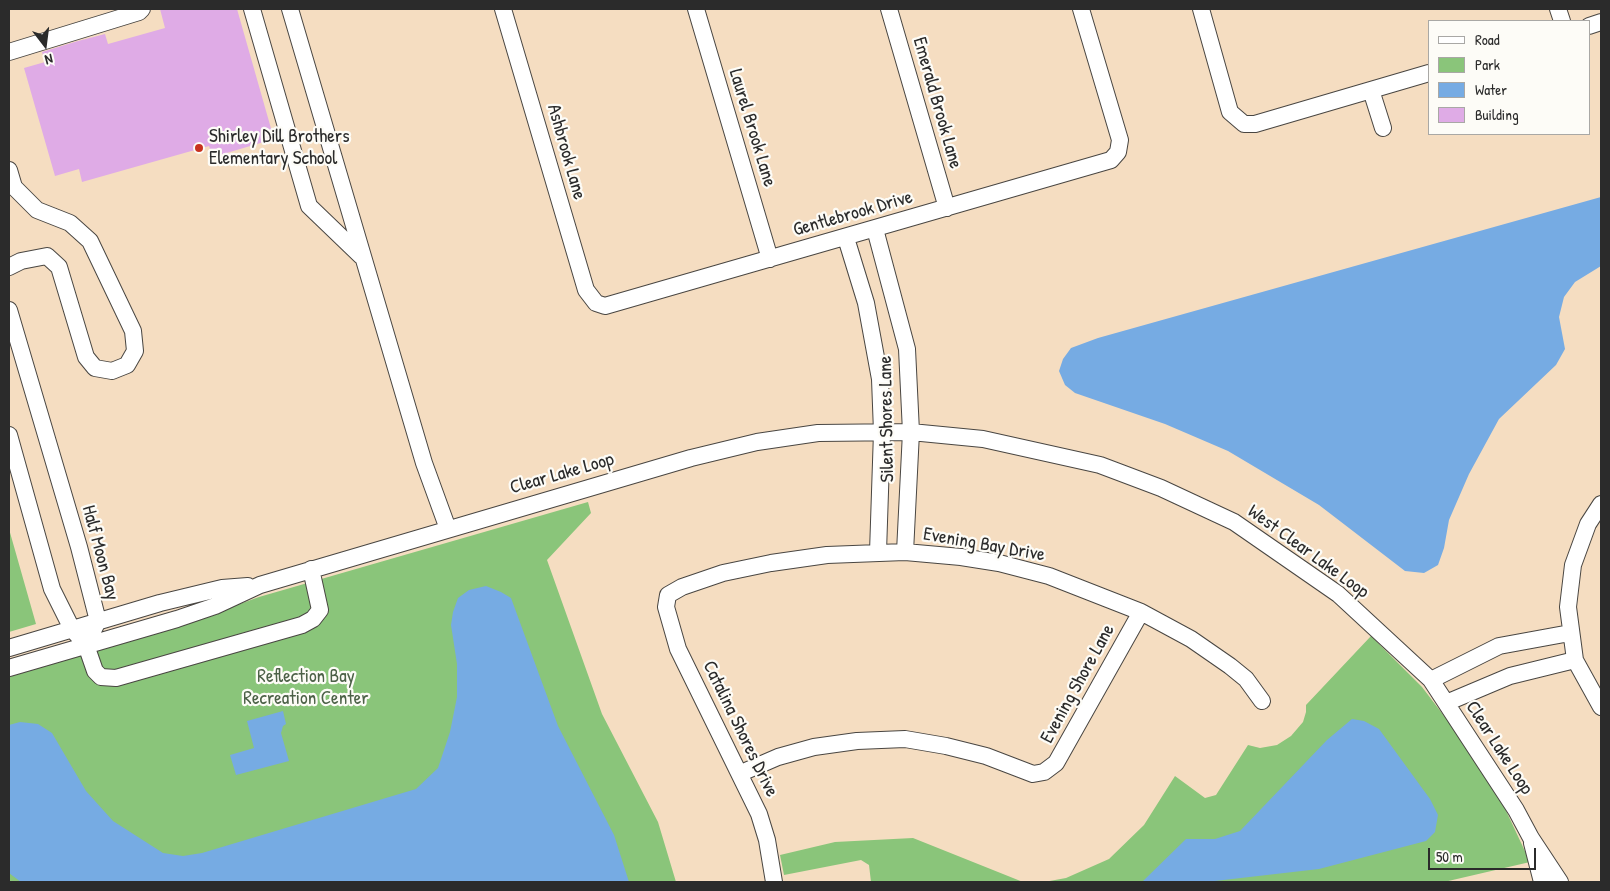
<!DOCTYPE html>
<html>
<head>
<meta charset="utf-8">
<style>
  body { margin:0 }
  #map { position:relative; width:1610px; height:891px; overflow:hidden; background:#f5ddc1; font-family:"Patrick Hand",sans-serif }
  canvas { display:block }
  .frame { position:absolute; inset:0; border:10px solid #2b2b2b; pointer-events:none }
  .legend { position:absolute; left:1428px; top:20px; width:162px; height:115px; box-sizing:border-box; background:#fdfcf7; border:1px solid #a9a8a5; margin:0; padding:6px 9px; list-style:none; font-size:15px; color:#2b2b2b }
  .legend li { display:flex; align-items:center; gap:10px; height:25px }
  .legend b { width:25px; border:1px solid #a9a8a5 }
  .north { position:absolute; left:20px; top:20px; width:50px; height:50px; -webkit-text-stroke:4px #fdfcf7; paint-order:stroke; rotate:165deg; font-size:14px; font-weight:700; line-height:20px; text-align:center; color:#2b2b2b }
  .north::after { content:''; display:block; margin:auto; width:18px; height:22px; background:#2b2b2b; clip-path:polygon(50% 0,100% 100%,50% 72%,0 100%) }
  .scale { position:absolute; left:1428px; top:848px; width:108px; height:22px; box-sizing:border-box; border:2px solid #2b2b2b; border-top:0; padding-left:6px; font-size:15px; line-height:18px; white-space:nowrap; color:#2b2b2b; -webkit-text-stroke:4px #fdfcf7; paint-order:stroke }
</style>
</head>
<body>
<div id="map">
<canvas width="1610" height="891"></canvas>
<div class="frame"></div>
<ul class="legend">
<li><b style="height:6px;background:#fff"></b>Road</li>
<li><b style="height:14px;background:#8ac57a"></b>Park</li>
<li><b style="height:14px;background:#76abe3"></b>Water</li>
<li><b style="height:14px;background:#dfabe6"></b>Building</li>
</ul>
<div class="north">N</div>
<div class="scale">50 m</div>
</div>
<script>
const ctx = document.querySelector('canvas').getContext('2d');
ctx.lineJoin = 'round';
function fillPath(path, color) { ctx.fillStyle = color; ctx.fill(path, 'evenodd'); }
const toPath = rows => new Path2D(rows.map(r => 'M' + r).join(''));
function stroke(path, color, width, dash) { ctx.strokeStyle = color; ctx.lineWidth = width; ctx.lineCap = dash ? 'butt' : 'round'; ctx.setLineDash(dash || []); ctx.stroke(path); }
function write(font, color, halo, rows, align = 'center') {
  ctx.font = font + ' "Patrick Hand",sans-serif'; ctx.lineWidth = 4.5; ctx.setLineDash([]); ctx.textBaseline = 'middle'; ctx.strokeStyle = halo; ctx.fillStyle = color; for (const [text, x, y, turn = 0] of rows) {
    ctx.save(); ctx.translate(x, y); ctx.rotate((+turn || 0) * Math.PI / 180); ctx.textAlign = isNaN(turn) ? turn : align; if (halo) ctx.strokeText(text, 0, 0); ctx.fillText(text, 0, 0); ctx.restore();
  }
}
fillPath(toPath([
  [588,502,591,513,547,560,602,714,658,822,676,882,9,882,9,677,187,623,259,597],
  [9,529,36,624,9,632],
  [1371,636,1422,687,1467,746,1502,802,1530,862,1444,882,1044,882,1066,878,1109,859,1144,825,1175,776,1205,798,1216,795,1248,745,1260,748,1277,745,1291,736,1303,722,1306,712,1306,705],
  [913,838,1023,882,871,882,869,865,861,860,784,875,780,855,835,842]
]), '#8ac57a');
fillPath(toPath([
  [1601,197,1601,266,1575,282,1564,297,1559,317,1565,349,1556,365,1499,419,1469,474,1449,520,1444,548,1438,565,1424,573,1405,571,1319,505,1228,451,1165,424,1075,393,1065,385,1059,371,1063,359,1071,348,1098,338],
  [486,586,501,592,511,598,558,726,614,835,629,882,21,882,9,873,9,725,20,722,38,724,52,733,86,791,113,821,163,853,183,856,202,853,416,789,438,768,450,732,457,697,457,664,451,625,453,612,458,598,469,590],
  [283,711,286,724,283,726,281,733,289,761,236,775,230,755,254,748,247,721],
  [1352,719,1364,721,1379,729,1430,799,1438,815,1435,832,1426,841,1319,869,1206,882,1142,882,1186,839,1215,839,1240,831,1327,740]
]), '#76abe3');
fillPath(toPath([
  [160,9,237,9,274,139,213,157,209,146,82,182,79,169,55,176,24,68,45,62,42,52,78,41,105,34,108,44,165,28]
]), '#dfabe6');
const minor = toPath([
  [252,9,309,206,361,256],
  [290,9,424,463,448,529],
  [503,9,586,290,596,303,605,306,1111,160,1118,152,1120,140,1081,9],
  [696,9,770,259],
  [889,9,947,208],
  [1201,9,1230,112,1244,124,1255,124,1429,73],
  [1558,9,1562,21],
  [1589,26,1601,22],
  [9,52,139,12,142,9],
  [1371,90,1383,128],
  [9,170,14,187,37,210,70,223,90,241,133,331,135,351,127,365,112,371,95,368,86,357,59,267,47,256,21,261,9,267],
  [875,229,907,349,911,432,905,552],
  [846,238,866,303,880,379,882,432,878,552],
  [9,310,79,547,98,621,86,645],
  [9,435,52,589,72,629,86,645,95,671,101,677,116,678,302,625,313,619,320,610,311,569],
  [1601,504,1588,524,1573,565,1568,607,1575,660,1601,707],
  [9,648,160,603,222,588,248,586],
  [9,668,177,619,215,606,260,585,691,458,757,442,818,433,911,432,983,439,1100,465,1161,488,1234,522,1338,594,1431,680,1516,810,1531,838,1560,882],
  [1431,680,1499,646,1570,633],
  [1446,703,1510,676,1575,660],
  [741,773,778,757,814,747,857,741,905,739,946,746,986,756,1033,774,1044,772,1056,763,1141,612],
  [1532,843,1542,882],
  [774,882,767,840,759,814,678,649,666,607,668,595,682,587,723,573,771,563,827,555,905,552,961,557,999,563,1049,576,1141,612,1191,639,1230,666,1246,679,1262,701]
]);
stroke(minor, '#494642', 18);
stroke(minor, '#fff', 16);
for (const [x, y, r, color] of [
  [199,148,5,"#c8321e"]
]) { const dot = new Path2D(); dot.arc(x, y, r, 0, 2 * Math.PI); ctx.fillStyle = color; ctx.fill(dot); stroke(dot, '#fdfcf7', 2); }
write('19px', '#2b2b2b', '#fdfcf7', [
  ["Emerald Brook Lane",937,103,74],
  ["Laurel Brook Lane",752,128,73],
  ["Ashbrook Lane",566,152,74],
  ["Gentlebrook Drive",853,214,-16],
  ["Silent Shores Lane",887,419,-91],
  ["Clear Lake Loop",562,474,-16],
  ["Evening Bay Drive",984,545,10],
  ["West Clear Lake Loop",1308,552,36],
  ["Half Moon Bay",100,553,75],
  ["Evening Shore Lane",1078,684,-61],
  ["Catalina Shores Drive",740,729,64],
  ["Clear Lake Loop",1499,748,57]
]);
write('19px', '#2b2b2b', '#fdfcf7', [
  ["Shirley Dill Brothers",209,137],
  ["Elementary School",209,159]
], 'left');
write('19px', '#4c6147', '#fdfcf7', [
  ["Reflection Bay",306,677],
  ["Recreation Center",306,699]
]);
</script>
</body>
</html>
